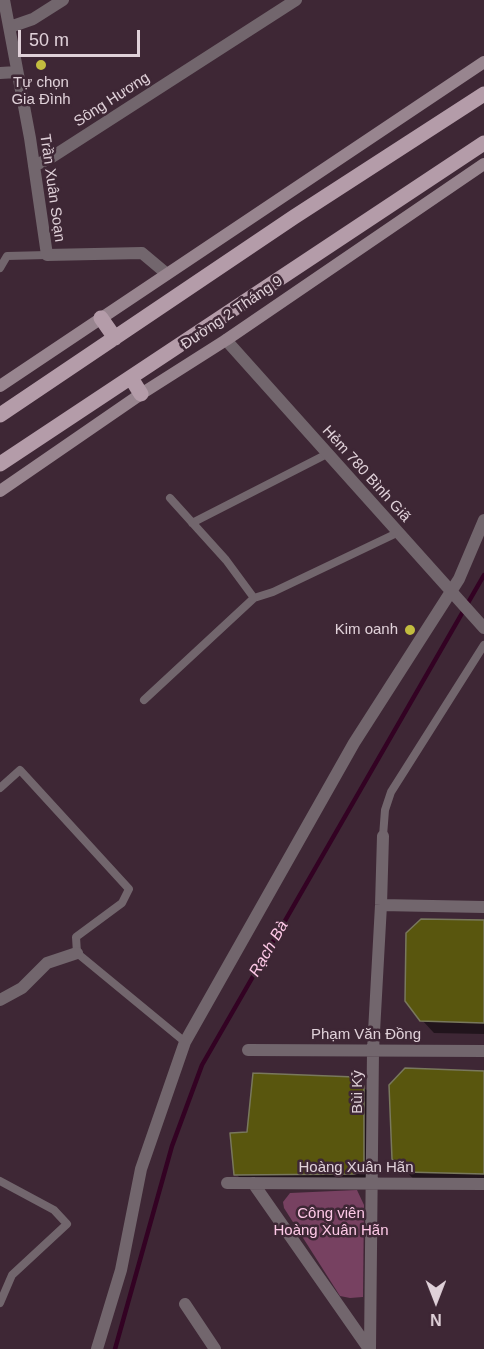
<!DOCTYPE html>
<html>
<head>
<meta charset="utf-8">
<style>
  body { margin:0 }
  #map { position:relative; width:484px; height:1349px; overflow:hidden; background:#3e2735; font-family:Helvetica,sans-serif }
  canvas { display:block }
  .north { position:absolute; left:406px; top:1271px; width:60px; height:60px; -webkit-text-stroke:4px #3e2735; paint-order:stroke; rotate:180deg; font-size:16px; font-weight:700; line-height:24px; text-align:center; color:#e0d1d9 }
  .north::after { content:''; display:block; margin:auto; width:21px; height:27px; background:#e0d1d9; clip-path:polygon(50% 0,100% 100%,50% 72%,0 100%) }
  .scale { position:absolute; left:18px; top:30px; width:122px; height:27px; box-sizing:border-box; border:3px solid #e0d1d9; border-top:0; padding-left:8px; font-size:18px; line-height:21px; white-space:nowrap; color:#e0d1d9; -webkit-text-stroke:4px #3e2735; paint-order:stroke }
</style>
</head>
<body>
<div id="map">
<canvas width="484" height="1349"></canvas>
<div class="north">N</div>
<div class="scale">50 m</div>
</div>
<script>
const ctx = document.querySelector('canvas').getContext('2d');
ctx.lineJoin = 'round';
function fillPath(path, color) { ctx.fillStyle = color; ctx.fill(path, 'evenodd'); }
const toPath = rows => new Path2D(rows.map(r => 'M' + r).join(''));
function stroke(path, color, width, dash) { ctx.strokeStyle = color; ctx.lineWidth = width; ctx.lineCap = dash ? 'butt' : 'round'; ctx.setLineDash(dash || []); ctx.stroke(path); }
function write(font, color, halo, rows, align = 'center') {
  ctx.font = font + ' Helvetica,sans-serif'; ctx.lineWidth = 5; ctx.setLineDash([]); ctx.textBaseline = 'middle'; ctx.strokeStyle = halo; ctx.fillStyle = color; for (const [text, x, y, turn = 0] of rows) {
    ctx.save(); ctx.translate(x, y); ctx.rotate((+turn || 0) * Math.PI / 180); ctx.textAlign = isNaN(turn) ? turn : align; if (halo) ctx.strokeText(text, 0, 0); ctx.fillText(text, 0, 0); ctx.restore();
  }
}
fillPath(toPath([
  [357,1190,364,1205,363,1297,350,1298,340,1296,284,1208,283,1202,290,1193]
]), '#774161');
fillPath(toPath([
  [484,922,484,1034,434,1033,422,1020],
  [484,1073,484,1185,418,1184,406,1171],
  [355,1079,376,1099,375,1179,248,1186,236,1174,248,1134]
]), '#0007');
stroke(toPath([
  [115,1349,172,1146,202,1065,484,575]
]), '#330223', 4.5);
const building = toPath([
  [421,919,484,920,484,1023,420,1021,405,1001,406,933,421,919],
  [405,1068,484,1071,484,1174,405,1172,392,1159,389,1085,405,1068],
  [253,1073,355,1077,364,1086,364,1167,355,1174,234,1175,230,1133,247,1132,253,1073]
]);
fillPath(building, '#59560e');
stroke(building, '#79785d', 1.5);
stroke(toPath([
  [0,268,7,256,47,255],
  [170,498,226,560,254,598],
  [192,523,327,454],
  [144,700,254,598,273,592,399,532],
  [0,788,20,770,129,889,122,903,76,937,77,953,185,1042],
  [383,836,385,810,391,792,484,645],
  [0,1181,54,1210,67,1224,12,1275,0,1303]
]), '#72666d', 8);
stroke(toPath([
  [4,0,30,138,47,255,142,253,167,274],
  [10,27,33,19,63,0],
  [0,73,17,72],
  [34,166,52,157,296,0],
  [226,340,484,628],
  [381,905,484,907],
  [0,1000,22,988,47,963,77,953],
  [248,1050,484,1051],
  [227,1183,484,1184],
  [253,1183,369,1349],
  [185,1304,215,1349],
  [97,1349,121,1270,141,1169,185,1042,354,743,459,579,484,520],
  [370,1349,373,1050,381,905,383,836]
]), '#72666d', 12);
stroke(toPath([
  [0,386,484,62],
  [0,491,141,394,226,340,484,164]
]), '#98858f', 12);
stroke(toPath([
  [101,318,115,338],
  [131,378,141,394],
  [0,415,294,217,484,94],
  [0,464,484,143]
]), '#b49ca9', 15);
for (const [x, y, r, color] of [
  [41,65,6,"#c2bd3f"],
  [410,630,6,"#c2bd3f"]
]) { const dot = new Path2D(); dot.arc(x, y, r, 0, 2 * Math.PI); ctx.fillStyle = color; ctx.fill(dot); stroke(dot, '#3e2735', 2); }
write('15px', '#e0d1d9', '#3e2735', [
  ["Tự chọn",41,83],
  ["Gia Đình",41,100],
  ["Kim oanh",398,630,"right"]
]);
write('15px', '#e0d1d9', '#3e2735', [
  ["Sông Hương",112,100,-33],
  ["Trần Xuân Soạn",52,188,82],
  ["Đường 2 Tháng 9",232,313,-34],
  ["Hẻm 780 Bình Giã",366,474,48],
  ["Phạm Văn Đồng",366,1035],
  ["Bùi Kỷ",358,1092,-90],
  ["Hoàng Xuân Hãn",356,1168]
]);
write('15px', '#fec9e7', '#3e2735', [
  ["Công viên",331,1214],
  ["Hoàng Xuân Hãn",331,1231]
]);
write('italic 16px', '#fdc8e6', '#3e2735', [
  ["Rạch Bà",269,949,-60]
]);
</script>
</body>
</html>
